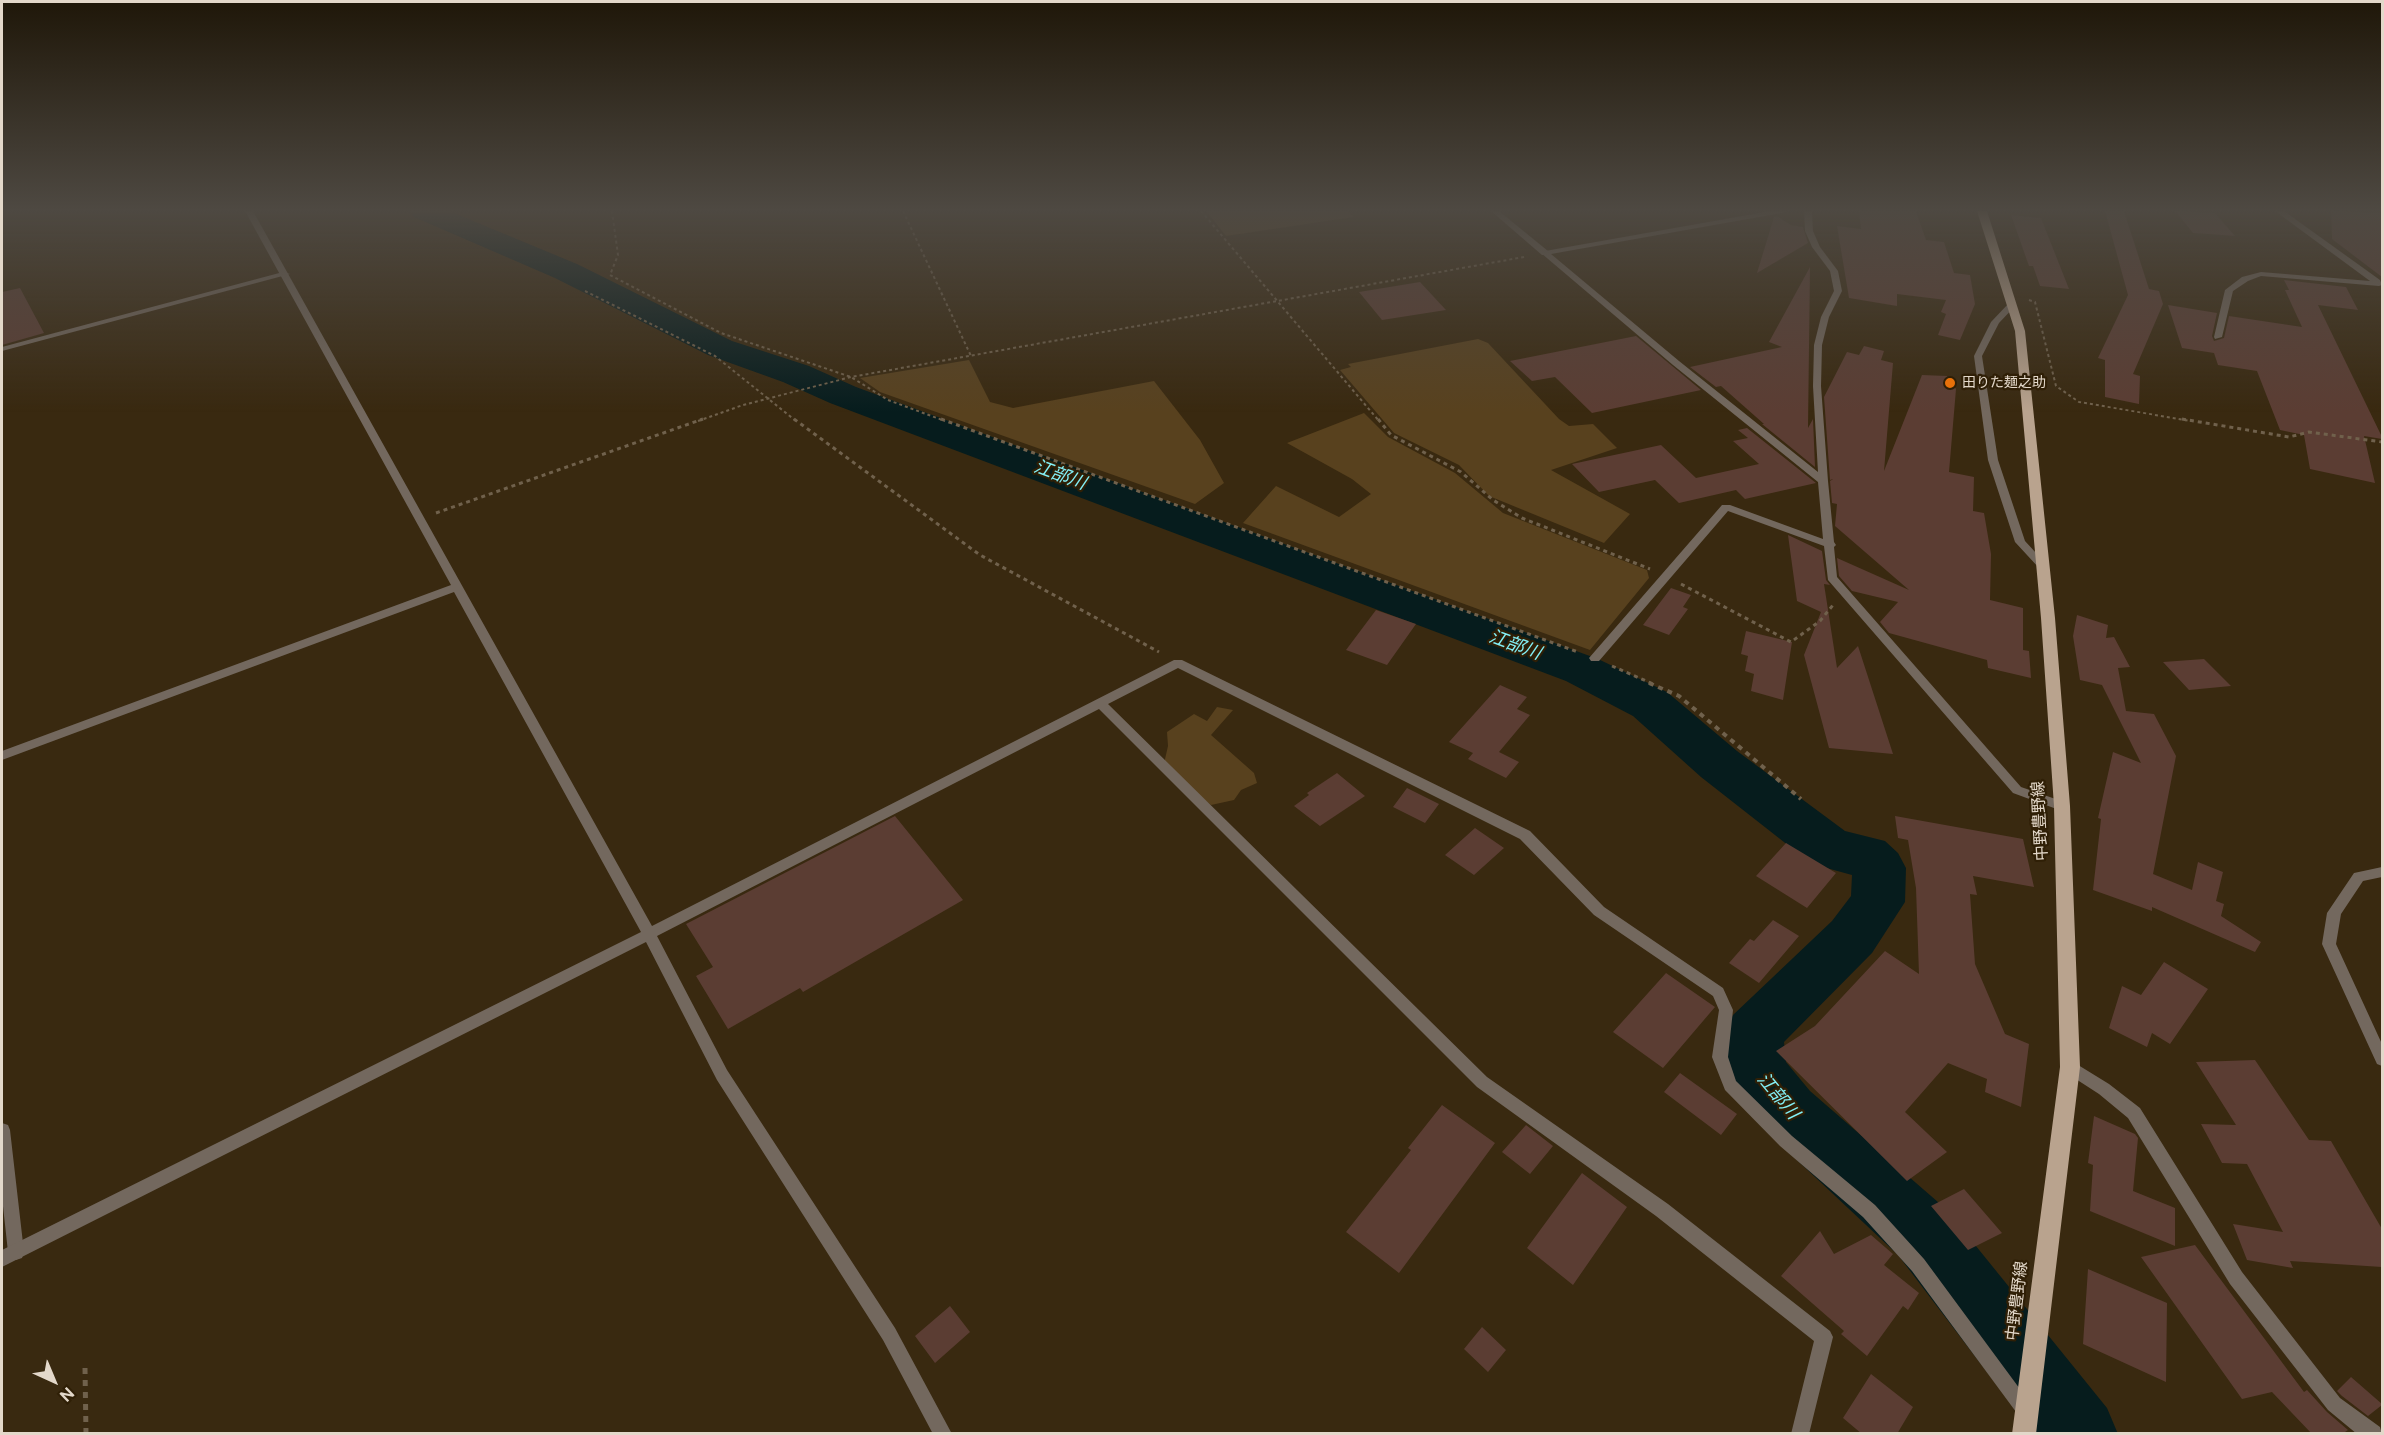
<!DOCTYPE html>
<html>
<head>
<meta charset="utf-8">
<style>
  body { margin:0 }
  #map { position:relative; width:2384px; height:1435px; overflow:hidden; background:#392910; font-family:"Public Sans",sans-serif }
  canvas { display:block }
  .frame { position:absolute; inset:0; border:3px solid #e3d8ca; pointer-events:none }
  .north { position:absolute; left:24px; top:1351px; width:60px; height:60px; -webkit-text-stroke:4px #2f1f06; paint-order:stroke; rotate:136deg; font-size:16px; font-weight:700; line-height:24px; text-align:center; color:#e3d8ca }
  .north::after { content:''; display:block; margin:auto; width:21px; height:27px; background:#e3d8ca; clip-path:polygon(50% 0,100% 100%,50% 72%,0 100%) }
</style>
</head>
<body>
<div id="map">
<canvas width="2384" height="1435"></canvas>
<div class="frame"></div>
<div class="north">N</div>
</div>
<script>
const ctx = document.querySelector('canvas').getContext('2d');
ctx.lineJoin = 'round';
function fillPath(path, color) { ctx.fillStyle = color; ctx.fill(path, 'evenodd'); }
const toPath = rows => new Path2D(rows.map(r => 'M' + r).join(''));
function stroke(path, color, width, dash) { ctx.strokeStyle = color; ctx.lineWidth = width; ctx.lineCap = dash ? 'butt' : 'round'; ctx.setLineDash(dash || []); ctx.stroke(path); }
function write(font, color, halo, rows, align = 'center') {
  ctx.font = font + ' "Public Sans","Noto Sans JP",sans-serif'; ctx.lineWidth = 4.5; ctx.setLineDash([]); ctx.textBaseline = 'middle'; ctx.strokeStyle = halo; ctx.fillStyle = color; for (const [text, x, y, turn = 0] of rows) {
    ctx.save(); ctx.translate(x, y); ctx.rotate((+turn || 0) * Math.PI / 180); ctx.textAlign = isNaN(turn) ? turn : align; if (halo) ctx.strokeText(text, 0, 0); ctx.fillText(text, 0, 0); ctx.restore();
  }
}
fillPath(toPath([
  [1206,211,1348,211,1354,217,1226,236],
  [1478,339,1488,343,1559,419,1569,426,1593,424,1617,448,1551,470,1630,514,1604,543,1489,496,1459,465,1394,433,1340,370,1351,367,1348,364],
  [969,360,990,402,1013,408,1154,381,1200,440,1224,483,1195,504,880,392,860,378],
  [1364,413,1388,437,1455,473,1503,513,1647,570,1649,578,1590,650,1243,523,1276,486,1339,517,1371,494,1352,479,1287,443],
  [1217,707,1233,710,1211,735,1254,773,1257,783,1241,790,1234,800,1211,805,1163,768,1168,746,1167,732,1194,714,1207,721]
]), '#58411e');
fillPath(toPath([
  [409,211,449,211,577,264,732,341,809,366,856,387,1598,659,1667,692,1737,751,1845,831,1885,841,1898,853,1906,868,1905,902,1872,953,1784,1042,1786,1062,1810,1091,1946,1209,2107,1408,2118,1434,2034,1434,1898,1255,1766,1131,1734,1091,1725,1072,1724,1033,1733,1015,1832,921,1851,896,1852,875,1812,864,1701,777,1633,716,1566,681,830,403,783,382,708,355,555,278,414,217,409,211]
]), '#061c1d');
fillPath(toPath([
  [1859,211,1916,211,1926,240,1944,242,1954,273,1970,275,1975,304,1960,340,1938,335,1946,314,1941,312,1946,300,1897,294,1897,306,1849,298,1837,226,1861,229],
  [2105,211,2124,211,2149,289,2159,291,2163,304,2133,374,2140,376,2139,404,2105,397,2105,360,2098,358,2128,295],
  [2175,211,2215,213,2235,236,2193,233],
  [2331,211,2382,213,2382,277,2332,239],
  [2011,215,2041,218,2069,289,2040,286,2033,266,2029,266],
  [1777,216,1791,225,1803,227,1808,243,1757,273,1774,217],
  [1810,267,1808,428,1813,419,1815,467,1762,424,1764,424,1721,386,1716,387,1690,367,1782,347,1769,342],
  [2284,280,2346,287,2358,310,2318,305,2382,437,2382,439,2364,436,2375,483,2310,469,2304,435,2280,430,2257,371,2218,365,2214,353,2182,348,2168,305,2217,313,2212,336,2214,341,2224,338,2229,316,2302,327,2285,290,2289,290],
  [1420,282,1446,310,1382,320,1359,292],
  [20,288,44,333,2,345,2,292],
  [1636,336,1701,390,1592,413,1555,377,1532,381,1510,361],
  [1864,346,1884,351,1881,360,1893,363,1884,471,1922,375,1947,376,1956,389,1949,472,1974,477,1973,511,1984,513,1991,554,1990,600,2023,608,2023,650,2029,651,2031,678,1988,668,1987,660,1889,633,1880,622,1898,602,1852,591,1839,576,1837,558,1909,590,1835,526,1837,504,1832,503,1830,481,1833,479,1830,480,1824,397,1847,352,1859,355],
  [1747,428,1816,483,1745,499,1736,490,1679,503,1655,480,1599,492,1572,464,1661,445,1696,478,1759,464,1733,441,1748,438,1738,430],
  [1788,535,1822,551,1826,580,1830,585,1824,584,1837,668,1858,646,1893,754,1829,748,1804,655,1821,612,1797,601],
  [1671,588,1691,595,1683,607,1688,609,1669,635,1643,625],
  [1376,610,1416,624,1387,665,1346,650],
  [2077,615,2108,625,2106,638,2114,637,2130,667,2118,668,2126,711,2154,714,2176,756,2153,874,2192,890,2198,862,2223,872,2216,901,2224,904,2221,916,2261,942,2255,952,2152,907,2152,911,2093,890,2101,819,2098,818,2113,752,2141,763,2102,685,2080,680,2073,636],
  [1746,631,1792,642,1783,700,1751,691,1754,674,1745,671,1748,656,1741,654],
  [2204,659,2231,686,2189,690,2163,662],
  [1500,685,1527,697,1517,709,1530,715,1499,752,1519,762,1506,778,1468,759,1473,753,1449,742],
  [1337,773,1365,796,1320,826,1294,806,1309,795,1307,793],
  [1407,788,1439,804,1425,823,1393,807],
  [895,816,963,900,803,992,800,988,728,1029,696,976,713,967,686,924],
  [1895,816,2023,839,2034,887,1973,876,1977,895,1970,894,1975,964,2005,1034,2029,1044,2021,1107,1985,1092,1987,1079,1948,1063,1905,1112,1947,1152,1907,1181,1776,1051,1815,1026,1885,951,1919,974,1916,888,1908,840,1898,838],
  [1475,828,1504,848,1474,875,1445,855],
  [1786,843,1836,873,1807,908,1756,876],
  [1773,920,1799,936,1759,983,1729,963,1750,939,1754,941],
  [2164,962,2208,989,2170,1044,2152,1033,2147,1047,2109,1028,2122,986,2141,995],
  [1666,973,1715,1007,1663,1068,1613,1032],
  [2255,1060,2309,1140,2331,1141,2382,1229,2382,1267,2290,1261,2293,1268,2247,1260,2233,1224,2283,1232,2247,1164,2222,1163,2201,1124,2236,1125,2196,1062],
  [1680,1073,1737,1114,1721,1135,1664,1092],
  [1442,1105,1495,1143,1399,1273,1346,1232,1411,1150,1408,1148],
  [2094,1116,2135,1134,2138,1138,2133,1191,2175,1208,2175,1246,2090,1211,2093,1165,2088,1163],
  [1526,1125,1553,1146,1530,1174,1502,1152],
  [1582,1173,1627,1207,1573,1285,1527,1248],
  [1964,1189,2002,1233,1968,1250,1931,1206],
  [1820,1231,1834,1254,1871,1235,1893,1254,1884,1265,1919,1293,1908,1310,1903,1306,1867,1356,1841,1334,1844,1331,1781,1276],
  [2195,1245,2304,1392,2307,1390,2327,1412,2348,1430,2342,1434,2312,1434,2272,1392,2242,1399,2141,1257],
  [2088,1269,2167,1303,2166,1382,2083,1344],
  [950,1306,970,1332,935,1363,915,1336],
  [1482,1327,1506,1350,1488,1372,1464,1349],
  [1871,1374,1913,1407,1897,1434,1862,1434,1843,1418],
  [2351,1377,2382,1404,2382,1405,2368,1416,2342,1396,2337,1391]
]), '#5b3d33');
stroke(toPath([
  [612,211,618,255,610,275,721,333,851,377,888,400,945,421],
  [903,211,971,356],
  [1201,211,1379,421],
  [585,291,715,356,796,421],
  [2029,300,2035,302,2056,386,2079,402,2191,421],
  [698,421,743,405,851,377,1524,257]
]), '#70614c', 2, [3, 3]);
stroke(toPath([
  [794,419,980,555,1159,652],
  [941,419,1578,652],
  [1378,419,1391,435,1461,472,1493,500,1522,518,1650,569],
  [2182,419,2289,437,2309,432,2382,442],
  [436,513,703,419],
  [1681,584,1791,642,1820,621,1833,605],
  [1612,666,1653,684]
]), '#70614c', 3, [4, 4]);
stroke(toPath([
  [1649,683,1679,696,1801,799]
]), '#70614c', 4, [5, 5]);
stroke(toPath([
  [85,1368,86,1434]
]), '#70614c', 5, [6, 6]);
fillPath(toPath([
  [1491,211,1499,211,1548,251,1548,255,1542,255,1491,211],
  [283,272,290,274,2,351,2,347,283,272],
  [2009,303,2016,305,1999,323,1982,356,1998,460,2025,541,2048,566,2043,569,2039,568,2015,542,1988,460,1974,356,1991,322,2009,303],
  [2070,1060,2109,1084,2140,1108,2242,1272,2340,1398,2380,1427,2382,1434,2357,1434,2328,1410,2230,1284,2128,1118,2099,1094,2065,1072,2062,1067,2065,1062,2070,1060],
  [2,1123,8,1125,10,1130,24,1252,22,1258,16,1260,10,1258,8,1252,2,1197,2,1123]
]), '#73685e');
fillPath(toPath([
  [245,211,253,211,652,926,1174,660,1182,660,1530,831,1604,907,1723,988,1733,1010,1728,1057,1736,1081,1792,1136,1875,1205,1924,1259,2031,1404,2034,1410,2031,1416,2025,1419,2019,1416,1912,1271,1863,1217,1780,1146,1725,1090,1712,1057,1719,1010,1713,996,1594,915,1520,839,1178,668,1108,704,1487,1077,1668,1204,1830,1331,1833,1337,1809,1434,1791,1434,1814,1341,1656,1216,1477,1087,1099,709,657,936,727,1070,895,1328,952,1434,933,1434,883,1340,717,1080,646,942,2,1267,2,1250,641,932,454,592,2,760,2,751,451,585,245,211],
  [1770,211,1786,211,1782,213,1551,254,1679,361,1818,472,1813,386,1814,345,1821,317,1834,291,1830,271,1812,247,1805,231,1804,211,1812,211,1813,231,1820,247,1838,271,1842,291,1829,317,1822,345,1821,386,1828,481,1834,542,1836,545,1834,547,1837,577,2021,787,2067,803,2068,806,2067,809,2062,811,2013,793,1828,580,1824,546,1728,511,1599,661,1591,661,1589,658,1722,505,1730,505,1823,539,1818,482,1673,365,1541,253,1545,251,1770,211],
  [2275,211,2284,211,2380,280,2382,285,2379,286,2261,276,2248,281,2233,291,2222,337,2215,339,2214,337,2225,290,2242,277,2261,272,2370,281,2275,211],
  [2382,867,2382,877,2363,881,2341,914,2336,944,2382,1044,2382,1066,2377,1064,2322,944,2327,913,2354,873,2382,867]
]), '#73685e');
fillPath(toPath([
  [1977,211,1987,211,2025,331,2055,618,2070,806,2080,1067,2036,1434,2012,1434,2060,1067,2054,806,2041,618,2015,331,1977,211]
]), '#b9a38e');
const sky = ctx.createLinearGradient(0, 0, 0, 412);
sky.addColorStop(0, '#1f1709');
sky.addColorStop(0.51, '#4e4942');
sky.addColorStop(1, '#4e494200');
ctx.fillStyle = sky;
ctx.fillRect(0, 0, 2384, 412);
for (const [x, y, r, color] of [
  [1950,383,6,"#e8710a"]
]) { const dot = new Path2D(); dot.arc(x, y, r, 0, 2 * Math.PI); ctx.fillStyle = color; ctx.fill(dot); stroke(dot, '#2f1f06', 2); }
write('14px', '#e3d8ca', '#2f1f06', [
  ["田りた麺之助",1962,383]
], 'left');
write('16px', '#e3d8ca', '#2f1f06', [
  ["中野豊野線",2040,821,-93],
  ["中野豊野線",2017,1301,-83]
]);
write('italic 18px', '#83f0f7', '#2f1f06', [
  ["江部川",1060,475,20],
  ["江部川",1515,645,20],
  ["江部川",1778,1096,50]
]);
</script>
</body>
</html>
